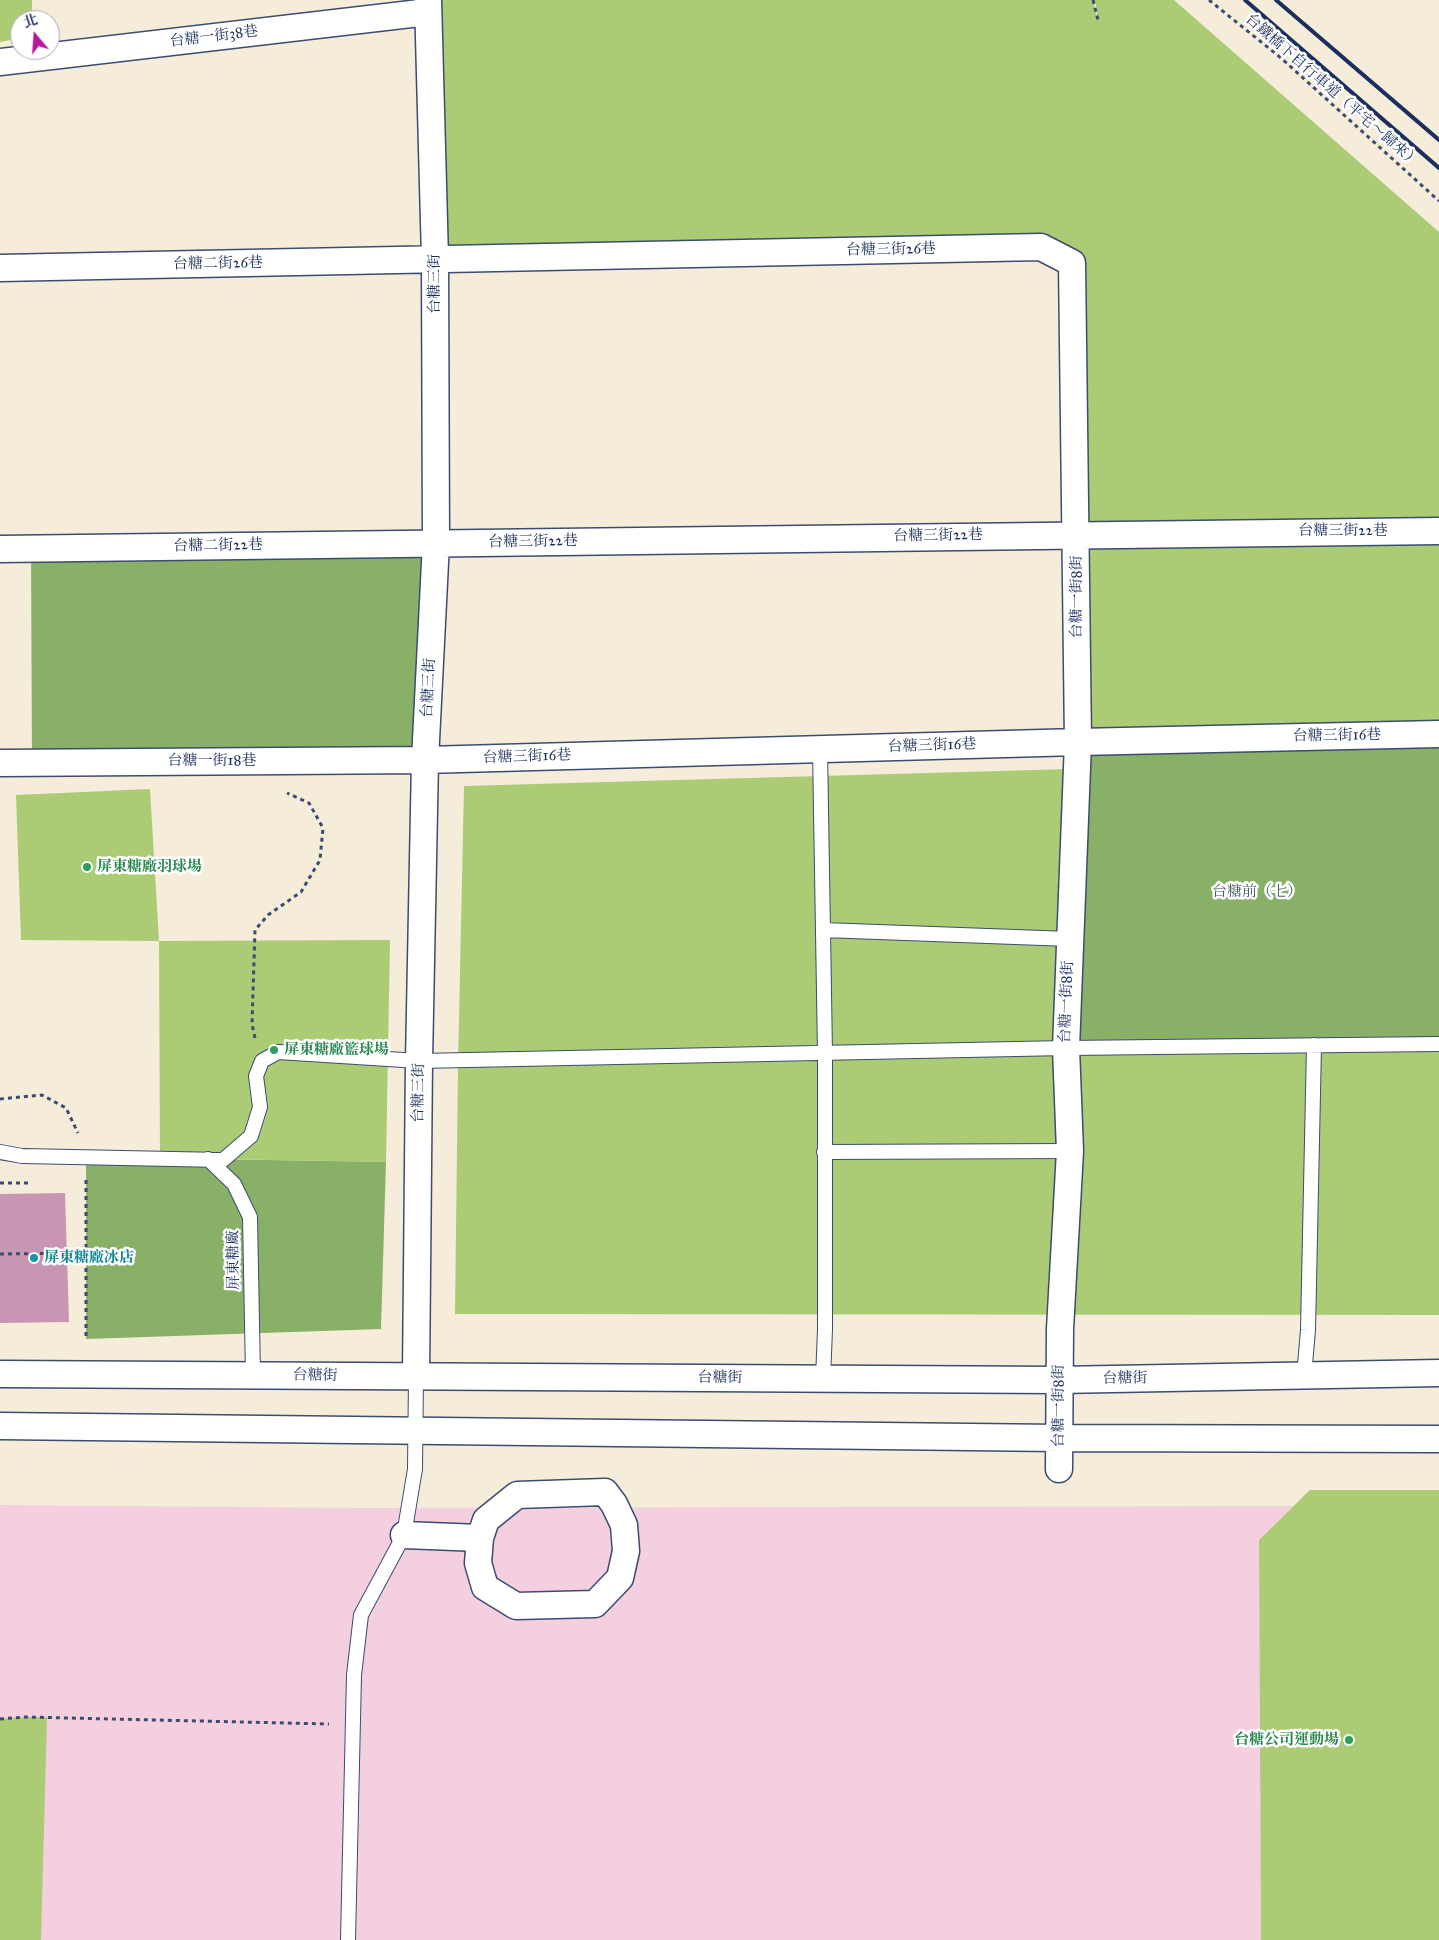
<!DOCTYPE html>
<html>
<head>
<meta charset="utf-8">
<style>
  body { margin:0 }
  #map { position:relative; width:1439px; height:1940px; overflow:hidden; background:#f5edd9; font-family:"IM FELL Great Primer","Noto Serif TC",serif }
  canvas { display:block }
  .north { position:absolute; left:10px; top:10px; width:50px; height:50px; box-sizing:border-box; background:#fff; border:1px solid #a4acbf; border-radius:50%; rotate:342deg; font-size:14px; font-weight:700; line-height:20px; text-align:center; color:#1b2f5e }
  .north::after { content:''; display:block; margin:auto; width:18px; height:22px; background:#b5179e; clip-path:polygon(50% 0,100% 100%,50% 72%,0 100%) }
</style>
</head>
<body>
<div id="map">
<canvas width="1439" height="1940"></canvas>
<div class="north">北</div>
</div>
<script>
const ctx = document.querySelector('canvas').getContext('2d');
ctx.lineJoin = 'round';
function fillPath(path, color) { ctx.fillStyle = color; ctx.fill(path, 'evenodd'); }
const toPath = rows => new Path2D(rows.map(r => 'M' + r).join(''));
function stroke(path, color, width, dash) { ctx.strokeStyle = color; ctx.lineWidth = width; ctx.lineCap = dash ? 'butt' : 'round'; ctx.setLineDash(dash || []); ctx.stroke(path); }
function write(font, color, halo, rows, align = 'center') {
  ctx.font = font + ' "IM FELL Great Primer","Noto Serif TC",serif'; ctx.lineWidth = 5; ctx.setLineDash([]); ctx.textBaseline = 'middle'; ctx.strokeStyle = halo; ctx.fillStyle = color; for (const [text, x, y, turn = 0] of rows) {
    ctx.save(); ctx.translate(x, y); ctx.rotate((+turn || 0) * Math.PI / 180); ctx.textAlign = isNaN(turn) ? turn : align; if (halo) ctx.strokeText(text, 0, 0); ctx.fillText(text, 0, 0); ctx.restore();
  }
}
fillPath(toPath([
  [0,1505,361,1508,1293,1506,1259,1540,1261,1940,0,1940]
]), '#f3cfdf');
fillPath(toPath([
  [0,0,32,0,32,20,20,20,20,38,0,42],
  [428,0,1093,0,1097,17,1097,9,1094,0,1174,0,1439,232,1439,734,1078,742,1072,263,1041,247,435,259],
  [1070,769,1439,1049,1439,1315,455,1314,458,1065,464,786],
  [150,789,159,941,390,940,386,1162,160,1158,159,941,21,940,16,795],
  [1310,1490,1439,1490,1439,1940,1261,1940,1259,1540],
  [25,1717,47,1717,41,1940,0,1940,0,1719]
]), '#abcc74');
fillPath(toPath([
  [436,543,425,760,32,763,31,549],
  [1439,734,1439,1044,1066,1048,1078,742],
  [86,1157,386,1162,381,1329,86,1339]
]), '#88b066');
fillPath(toPath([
  [65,1193,69,1322,0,1323,0,1194]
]), '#c896b2');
const service = toPath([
  [820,749,825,1053,825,1329,823,1379],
  [823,930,1070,939],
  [0,1152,22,1156,223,1160,251,1136,260,1107,256,1076,262,1061,278,1052,419,1061,1066,1048,1439,1044],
  [824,1152,1070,1151],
  [208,1159,234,1184,250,1217,253,1375],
  [1304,1376,1308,1330,1314,1045],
  [348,1940,354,1675,361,1615,404,1535,415,1469,416,1377]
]);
const minor = toPath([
  [0,62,428,12],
  [0,268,1041,247,1072,263,1078,742,1066,1048,1070,1151,1060,1329,1059,1469],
  [0,549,1439,531],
  [0,763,425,760,1078,742,1439,734],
  [0,1374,1058,1380,1439,1373],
  [416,1377,419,1061,425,760,436,543,435,259,428,0],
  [0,1426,1058,1438,1439,1439],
  [404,1535,480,1538,478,1563,485,1587,516,1606,595,1604,620,1578,626,1551,624,1525,614,1504,605,1492,517,1495,486,1520,480,1538]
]);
stroke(service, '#3c4c70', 16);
stroke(minor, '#3c4c70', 29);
stroke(toPath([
  [1093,0,1098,20],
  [1209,0,1281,58,1439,201],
  [255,1038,252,1024,255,930,268,915,301,892,320,860,323,828,309,803,287,793],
  [0,1099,42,1095,66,1108,78,1133],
  [86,1180,86,1339],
  [0,1183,32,1183],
  [0,1254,86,1253],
  [0,1719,25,1717,329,1724]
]), '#3c4c70', 3, [4, 4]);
stroke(service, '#fff', 14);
stroke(minor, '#fff', 26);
stroke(toPath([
  [1245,0,1439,168],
  [1276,0,1439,140]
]), '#1b2f5e', 4);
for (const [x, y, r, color] of [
  [87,867,5,"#2e9e5b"],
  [274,1050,5,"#2e9e5b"],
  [34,1258,5,"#0f9aa8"],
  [1349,1740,5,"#2e9e5b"]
]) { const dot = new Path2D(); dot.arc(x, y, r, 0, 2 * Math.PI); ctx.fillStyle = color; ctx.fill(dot); stroke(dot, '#fff', 2); }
write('15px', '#1b2f5e', '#fff', [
  ["台糖一街38巷",214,37,-7],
  ["台鐵橋下自行車道（平宅～歸來）",1332,91,41],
  ["台糖三街26巷",891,250,-1],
  ["台糖二街26巷",218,264,-1],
  ["台糖三街",435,284,-90],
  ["台糖三街22巷",1343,531],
  ["台糖三街22巷",938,536,-1],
  ["台糖三街22巷",533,542,-1],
  ["台糖二街22巷",218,546,-1],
  ["台糖一街8街",1077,597,-90],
  ["台糖三街",429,688,-87],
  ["台糖三街16巷",1337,736,-1],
  ["台糖三街16巷",932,746,-2],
  ["台糖三街16巷",527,757,-2],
  ["台糖一街18巷",212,761],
  ["台糖一街8街",1067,1002,-88],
  ["台糖三街",419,1093,-89],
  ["屏東糖廠",234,1260,-91],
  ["台糖街",315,1376,1],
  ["台糖街",720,1378],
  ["台糖街",1125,1379,-1],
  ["台糖一街8街",1059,1406,-90]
]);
write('bold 15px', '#27864d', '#fff', [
  ["屏東糖廠羽球場",97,867],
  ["屏東糖廠籃球場",284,1050],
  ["台糖公司運動場",1339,1740,"right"]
], 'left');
write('15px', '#465e65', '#fff', [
  ["台糖前（七）",1257,892]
]);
write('bold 15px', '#0d838f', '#fff', [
  ["屏東糖廠冰店",44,1258]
], 'left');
</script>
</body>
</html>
